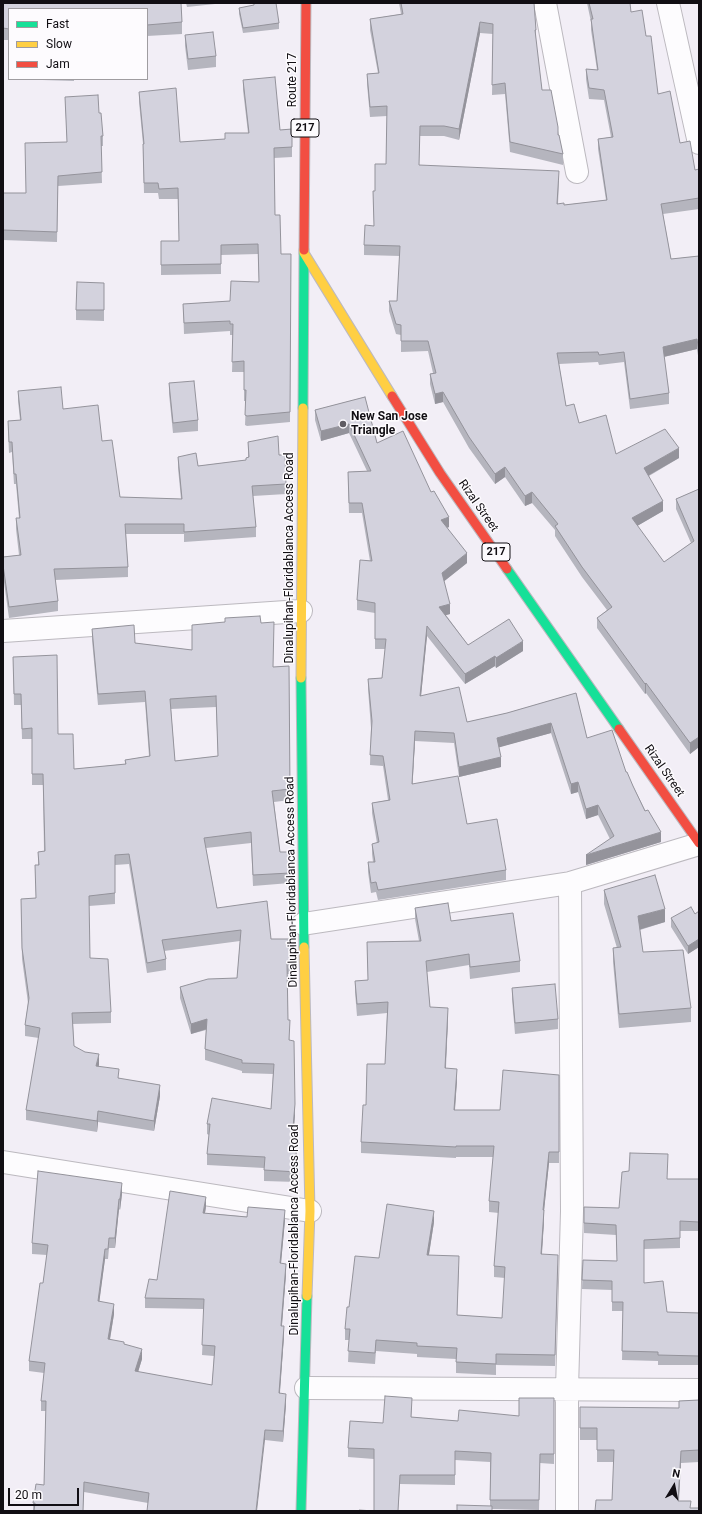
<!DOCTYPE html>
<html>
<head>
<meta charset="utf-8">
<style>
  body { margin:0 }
  #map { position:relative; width:702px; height:1514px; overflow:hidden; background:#f2eef6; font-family:Roboto,sans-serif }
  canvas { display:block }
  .frame { position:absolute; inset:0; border:4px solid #110e13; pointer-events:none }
  .legend { position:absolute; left:8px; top:8px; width:140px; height:72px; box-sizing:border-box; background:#fdfbfe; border:1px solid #9f9ca0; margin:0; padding:5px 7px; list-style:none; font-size:12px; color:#110e13 }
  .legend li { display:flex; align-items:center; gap:8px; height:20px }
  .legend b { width:20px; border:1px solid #9f9ca0 }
  .north { position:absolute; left:654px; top:1466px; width:40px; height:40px; -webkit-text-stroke:3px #fdfbfe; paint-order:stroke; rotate:10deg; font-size:11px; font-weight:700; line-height:16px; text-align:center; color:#110e13 }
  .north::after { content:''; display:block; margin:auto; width:14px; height:18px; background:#110e13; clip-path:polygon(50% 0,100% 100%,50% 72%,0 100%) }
  .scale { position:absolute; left:8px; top:1488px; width:71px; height:18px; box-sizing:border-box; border:2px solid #110e13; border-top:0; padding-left:5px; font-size:12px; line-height:14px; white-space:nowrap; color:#110e13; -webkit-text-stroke:3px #fdfbfe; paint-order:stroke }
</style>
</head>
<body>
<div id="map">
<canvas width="702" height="1514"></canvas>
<div class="frame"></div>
<ul class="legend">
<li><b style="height:5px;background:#16e098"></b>Fast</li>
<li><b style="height:5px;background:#ffcf43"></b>Slow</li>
<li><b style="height:5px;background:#f24e42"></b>Jam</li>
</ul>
<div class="north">N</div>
<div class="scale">20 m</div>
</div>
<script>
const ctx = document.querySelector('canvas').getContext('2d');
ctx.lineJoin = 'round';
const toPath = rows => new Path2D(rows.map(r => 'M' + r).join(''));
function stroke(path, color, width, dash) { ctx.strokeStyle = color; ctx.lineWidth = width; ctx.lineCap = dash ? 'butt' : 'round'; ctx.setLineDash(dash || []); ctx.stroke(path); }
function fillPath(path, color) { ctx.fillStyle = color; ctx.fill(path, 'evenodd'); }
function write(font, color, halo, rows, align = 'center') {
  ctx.font = font + ' Roboto,sans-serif'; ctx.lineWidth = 3; ctx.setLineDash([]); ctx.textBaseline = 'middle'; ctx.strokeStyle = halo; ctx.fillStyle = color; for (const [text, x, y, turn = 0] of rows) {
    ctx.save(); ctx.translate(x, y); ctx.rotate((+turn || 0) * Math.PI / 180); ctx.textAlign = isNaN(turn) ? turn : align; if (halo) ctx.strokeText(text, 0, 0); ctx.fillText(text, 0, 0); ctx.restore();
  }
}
const street = toPath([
  [545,3,577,172],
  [668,3,699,143],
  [3,631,301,611],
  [303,924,570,883,699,844],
  [3,1162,310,1211],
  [306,1388,699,1390],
  [567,1511,567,1389,572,1211,570,883]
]);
const fast = toPath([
  [303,408,304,253],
  [507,569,619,729],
  [301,678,304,947],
  [301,1511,307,1296]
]);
const slow = toPath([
  [304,250,304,253,392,396],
  [301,678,303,408],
  [304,947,310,1211,307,1296]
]);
const jam = toPath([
  [304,250,306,3],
  [392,396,440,473,507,569],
  [619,729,699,843]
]);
stroke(street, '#bcb9bf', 24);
stroke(fast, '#bcb9bf', 11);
stroke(slow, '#bcb9bf', 11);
stroke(jam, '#bcb9bf', 11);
stroke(street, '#fdfcfe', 22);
stroke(fast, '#16e098', 9);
stroke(slow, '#ffcf43', 9);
stroke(jam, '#f24e42', 9);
fillPath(toPath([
  [3,3,181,3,182,22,182,34,147,36,147,9,9,9,9,40,3,40],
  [186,3,215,3,215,4,187,7],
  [399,3,534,3,536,30,536,41,542,90,558,135,563,154,563,165,510,152,505,94,492,95,493,34,480,33,459,140,444,136,420,136,419,165,559,181,558,204,564,205,606,200,598,149,598,139,611,137,604,100,589,99,586,79,586,69,597,70,591,30,591,22,587,3,630,3,631,12,646,36,658,94,680,143,695,170,699,169,699,209,663,214,671,259,699,256,699,362,697,349,664,357,669,393,669,404,630,409,624,362,599,365,598,362,559,364,566,406,579,423,616,454,679,458,649,476,663,511,637,526,664,562,691,543,676,509,676,499,699,489,699,747,690,754,646,693,645,694,597,628,597,618,607,610,582,577,555,536,555,530,532,503,525,506,505,477,495,484,469,448,443,402,435,404,430,384,430,374,433,373,428,351,401,352,401,335,396,334,389,311,389,301,397,301,400,256,364,255,364,245,374,225,373,191,375,191,386,164,387,116,370,117,367,84,367,74,378,73,370,30,370,19,401,14],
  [254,5,279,23,279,29,243,33,239,14,239,8],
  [185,35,216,56,216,67,188,70,185,46],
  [11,79,74,79,74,81],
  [243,80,280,130,292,129,292,157,274,158,275,215,281,254,291,254,290,422,247,426,245,425,246,401,244,401,244,372,232,372,233,335,230,335,230,331,184,334,183,304,230,301,259,282,258,254,221,255,221,274,161,275,161,241,179,241,178,199,159,199,158,193,144,193,143,154,143,144,139,102,139,92,180,142,225,139,248,133,243,90],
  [65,97,99,113,103,136,103,146,101,146,102,183,58,186,57,242,3,240,3,193,26,193,67,142],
  [104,283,104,321,76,320,76,310],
  [169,383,198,420,198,431,173,433,169,394],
  [18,391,63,409,102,441,120,497,181,499,178,468,178,457,198,466,246,460,246,458,248,457,248,442,279,455,286,484,286,494,253,496,256,527,256,537,184,542,184,534,126,534,128,567,128,577,55,580,58,601,58,611,9,618,3,575,3,557,19,555,16,529,16,518,19,518,16,484,14,484,12,452,9,453,8,431,8,421,20,420,18,401],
  [365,397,377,443,431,492,449,527,447,528,467,563,444,581,450,614,446,615,468,645,523,651,496,668,495,666,465,684,427,636,421,696,467,722,507,713,576,693,587,738,626,772,661,842,586,865,610,839,598,815,586,819,578,792,571,794,551,733,499,747,501,767,459,777,454,743,415,741,412,784,467,824,506,870,506,880,378,900,376,892,371,893,368,872,368,862,373,862,372,854,372,844,377,843,372,813,372,803,388,800,383,766,370,765,371,728,368,689,368,679,382,678,385,649,375,649,375,613,357,610,357,600,370,561,362,513,349,513,348,482,348,472,367,471,349,433,321,441,315,420,315,410],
  [698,411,699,411,699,424,698,422],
  [225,618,261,623,273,667,289,666,290,800,274,802,280,852,290,852,290,883,253,886,251,843,206,848,217,908,271,939,291,939,292,974,287,974,288,1020,295,1115,292,1151,296,1151,297,1182,264,1181,264,1168,207,1165,207,1154,209,1135,207,1134,207,1124,271,1109,273,1074,242,1073,242,1071,205,1060,205,1049,206,1030,191,1034,180,998,180,987,237,978,240,941,164,951,166,959,166,970,147,973,129,864,115,865,115,904,89,906,90,958,111,1012,111,1023,73,1024,74,1046,99,1065,98,1066,119,1078,160,1096,154,1131,98,1122,97,1132,26,1120,26,1110,39,1038,25,1036,25,1025,28,1003,22,959,21,899,36,898,35,865,38,865,38,852,44,851,43,785,32,785,32,739,22,739,21,705,14,705,13,657,58,734,74,769,125,764,125,760,149,756,145,702,98,705,92,640,92,629,135,643,192,650,225,622],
  [216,707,218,756,175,761,171,709],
  [604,890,665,922,640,930,643,952,691,1008,691,1022,619,1028,613,962,613,948,617,948,604,904],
  [415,908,451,921,520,961,520,972,470,979,469,965,427,972,430,1007,448,1019,446,1068,457,1080,455,1110,500,1110,559,1075,559,1163,549,1163,544,1210,544,1221,542,1254,558,1266,555,1366,496,1365,496,1375,456,1373,456,1359,417,1357,417,1354,376,1351,375,1364,348,1362,349,1340,345,1340,345,1329,349,1307,379,1258,434,1222,429,1255,459,1267,457,1315,502,1318,505,1278,494,1277,494,1266,499,1213,489,1212,489,1201,493,1157,456,1157,456,1158,361,1153,361,1142,366,1105,385,1064,387,1013,357,1016,355,992,355,981,368,980,367,942,419,941,415,919],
  [699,911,699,947,688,954,671,927,671,918,695,914],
  [512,988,558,1019,558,1029,515,1034,512,999],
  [667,1179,699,1179,699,1231,680,1231,680,1248,644,1249,644,1283,667,1312,699,1313,699,1365,658,1365,658,1361,622,1360,623,1311,612,1311,612,1290,582,1289,583,1260,617,1261,616,1235,584,1233,584,1207,619,1208],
  [122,1194,120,1210,119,1209,115,1248,109,1248,108,1259,105,1259,99,1302,114,1314,110,1340,124,1344,142,1359,138,1372,212,1385,214,1356,202,1355,204,1309,145,1308,145,1298,206,1207,205,1213,285,1220,281,1263,286,1274,282,1326,284,1336,280,1393,286,1404,283,1442,265,1440,148,1503,84,1492,83,1511,33,1511,33,1503,44,1485,46,1411,41,1411,41,1401,44,1373,29,1371,29,1361,43,1283,47,1255,32,1254,32,1243],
  [554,1398,554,1464,540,1463,539,1510,492,1509,490,1506,490,1462,455,1460,455,1485,400,1484,398,1511,374,1511,374,1459,348,1457,348,1448,383,1423,412,1407,411,1417,458,1421,519,1416],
  [699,1400,699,1462,681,1463,679,1501,691,1508,699,1511,612,1500,614,1462,597,1462,597,1440,580,1440,580,1407,679,1408,679,1401]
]), '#b5b5be');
fillPath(toPath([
  [480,22,480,33,459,140,459,129],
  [697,339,697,349,663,357,663,347],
  [443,392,443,402,435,404,435,394],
  [349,424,349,433,321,441,321,431],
  [679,448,679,458,644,478,644,468],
  [505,467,505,477,495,484,495,474],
  [532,492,532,503,525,506,525,496],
  [663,501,663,511,632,529,632,518],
  [449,517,449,527,441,530,441,520],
  [467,553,467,563,442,583,442,573],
  [450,604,450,614,439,617,439,607],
  [427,626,427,636,420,706,420,696],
  [523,641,523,651,496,668,496,658],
  [495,656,495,666,465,684,465,674],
  [646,683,646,693,645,694,645,684],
  [551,723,551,733,497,748,497,738],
  [415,731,415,741,412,794,412,784],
  [699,737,699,747,690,754,690,743],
  [501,757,501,767,459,777,459,767],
  [578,782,578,792,571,794,571,784],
  [598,805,598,815,586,819,586,809],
  [661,832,661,842,586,865,586,855],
  [665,909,665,922,638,930,638,916],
  [699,939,699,947,688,954,688,946],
  [448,1008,448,1019,445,1079,445,1068],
  [207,1019,207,1029,191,1034,191,1024],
  [99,1054,99,1065,96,1077,96,1066],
  [457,1069,457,1080,454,1121,454,1110],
  [160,1085,160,1096,154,1131,154,1121],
  [295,1104,295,1115,291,1162,291,1151],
  [98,1111,98,1122,97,1132,97,1121],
  [549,1152,549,1163,543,1221,543,1210],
  [122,1183,122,1194,120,1210,120,1199],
  [206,1197,206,1207,203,1223,203,1213],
  [119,1199,119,1209,115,1248,115,1238],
  [285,1210,285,1220,280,1274,280,1263],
  [544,1210,544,1221,541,1265,541,1254],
  [434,1211,434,1222,427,1266,427,1255],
  [105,1249,105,1259,98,1312,98,1301],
  [286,1264,286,1274,281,1336,281,1326],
  [114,1304,114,1314,108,1350,108,1339],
  [284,1326,284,1336,279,1403,279,1393],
  [142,1349,142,1359,135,1382,135,1371],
  [286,1394,286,1404,283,1442,283,1431],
  [265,1430,265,1440,257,1511,256,1511],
  [681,1451,681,1463,678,1511,678,1501]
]), '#94939b');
const building = toPath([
  [3,3,181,3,182,22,147,25,147,9,9,9,9,29,3,28,3,3],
  [254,3,276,3,279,23,243,28,239,8,254,5,254,3],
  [401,3,534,3,536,30,535,30,542,90,551,90,558,127,558,135,559,135,563,154,510,142,505,83,492,85,493,24,480,22,459,129,444,126,420,126,419,165,559,171,557,204,564,203,564,205,607,200,598,139,613,137,604,90,589,88,586,69,598,70,591,19,593,19,589,3,630,3,631,12,642,10,646,36,651,36,658,94,670,91,680,143,690,141,695,170,699,169,699,198,661,204,671,259,699,256,699,352,697,339,663,347,669,393,630,399,624,352,599,355,598,352,557,353,566,406,574,404,579,423,606,415,616,454,665,429,679,448,644,468,663,501,632,518,664,562,694,541,676,499,699,489,699,737,690,743,646,683,645,684,597,618,612,607,582,567,555,526,558,524,532,492,525,496,505,467,495,474,469,437,443,392,435,394,430,374,436,373,428,341,401,341,401,325,396,324,389,301,397,301,400,246,364,245,365,225,374,226,373,191,375,191,375,164,386,164,387,106,370,107,367,74,379,73,370,19,403,14,401,3],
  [213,32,216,56,188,59,185,35,213,32],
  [275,77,280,130,292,129,292,147,274,148,275,215,280,215,281,254,291,254,290,412,247,416,245,415,246,390,244,390,244,361,232,362,233,324,230,324,230,321,184,323,183,304,230,301,231,281,259,282,258,244,221,245,221,264,161,265,161,241,179,241,178,188,159,189,158,183,144,183,143,144,144,144,139,92,176,88,180,142,225,139,225,133,249,133,243,80,275,77],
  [98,95,99,113,101,113,103,136,101,136,102,172,58,176,57,232,3,230,3,193,26,193,25,143,67,142,65,97,98,95],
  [77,282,104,283,104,310,76,310,77,282],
  [194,381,198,420,173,423,169,383,194,381],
  [61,387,63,409,98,405,102,441,112,440,120,497,182,499,178,457,196,453,198,466,246,460,246,458,249,457,248,442,278,436,279,455,285,455,286,484,252,486,256,527,184,532,184,524,125,524,128,567,54,569,58,601,9,607,3,565,3,557,21,555,16,518,20,518,16,474,14,474,12,442,9,442,8,421,21,420,18,391,61,387],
  [365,397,377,443,403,431,431,492,434,491,449,517,441,520,467,553,442,573,450,604,439,607,468,645,509,619,523,641,496,658,495,656,465,674,427,626,420,696,459,687,467,722,507,713,576,693,587,738,612,730,626,772,627,772,633,786,645,811,648,810,661,832,586,855,614,836,598,805,586,809,578,782,571,784,551,723,497,738,501,757,459,767,454,733,415,731,412,784,458,776,467,824,497,819,506,870,378,890,376,882,371,883,368,862,375,862,372,844,379,842,372,803,390,800,383,756,370,755,372,721,368,679,382,678,386,639,375,639,375,603,357,600,360,560,372,561,362,503,349,503,348,472,371,471,349,424,321,431,315,410,365,397],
  [260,616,261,623,274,622,273,667,289,666,290,789,272,791,280,852,290,852,290,873,253,875,251,832,204,838,217,908,267,901,271,939,291,939,292,963,287,963,288,1020,290,1020,289,1040,294,1041,295,1104,291,1151,296,1151,297,1172,264,1170,265,1157,207,1154,210,1124,207,1124,212,1098,271,1109,274,1064,242,1063,242,1060,205,1049,207,1019,191,1024,180,987,208,979,237,978,241,930,162,940,166,959,147,963,129,854,115,855,115,893,89,896,90,958,108,959,111,1012,72,1013,74,1046,85,1052,99,1054,96,1066,119,1069,118,1078,160,1085,154,1121,98,1111,97,1121,26,1110,40,1028,25,1025,29,998,22,948,21,899,36,898,35,865,39,865,38,852,45,851,43,774,32,774,32,728,22,729,21,694,14,694,13,657,57,655,58,734,73,734,74,769,126,764,125,760,150,756,145,691,98,694,92,629,134,625,135,643,192,650,192,625,225,622,225,618,260,616],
  [216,696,218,756,175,761,170,699,216,696],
  [655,875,665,909,638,916,643,952,683,950,691,1008,619,1014,613,948,621,947,604,890,655,875],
  [448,903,451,921,513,913,520,961,470,967,469,954,426,961,430,1007,448,1008,445,1068,457,1069,454,1110,500,1110,503,1070,559,1075,559,1152,549,1152,543,1210,544,1210,541,1254,558,1255,555,1355,496,1354,496,1364,456,1362,457,1348,417,1346,417,1343,376,1340,375,1353,348,1351,350,1329,345,1329,347,1307,349,1307,355,1256,379,1258,387,1204,434,1211,427,1255,459,1256,457,1315,502,1318,505,1267,494,1266,499,1202,489,1201,494,1146,456,1146,456,1147,361,1142,363,1105,366,1105,367,1064,385,1064,388,1002,357,1004,355,981,368,980,367,942,421,941,415,908,448,903],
  [691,907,695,914,699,911,699,939,688,946,671,918,691,907],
  [555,984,558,1019,515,1023,512,988,555,984],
  [630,1153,668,1154,667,1179,699,1179,699,1222,680,1221,680,1238,644,1240,644,1283,663,1281,667,1312,699,1313,699,1356,658,1355,658,1352,622,1351,623,1302,612,1302,612,1281,582,1280,583,1260,617,1261,616,1225,584,1223,584,1207,619,1208,622,1172,629,1171,630,1153],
  [38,1171,122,1183,120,1199,119,1199,115,1238,109,1238,108,1249,105,1249,98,1301,114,1304,108,1339,124,1342,124,1344,142,1349,135,1371,212,1385,215,1346,202,1345,204,1299,145,1298,149,1279,157,1280,170,1191,206,1197,203,1213,247,1217,248,1207,285,1210,280,1263,286,1264,281,1326,284,1326,279,1393,286,1394,283,1431,265,1430,256,1511,147,1511,149,1493,84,1482,83,1511,34,1511,35,1503,33,1503,36,1484,44,1485,46,1401,41,1401,45,1363,29,1361,40,1283,43,1283,48,1245,32,1243,38,1171],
  [385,1396,412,1398,411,1417,458,1421,459,1410,519,1416,519,1398,554,1398,554,1454,540,1454,539,1500,490,1500,491,1453,455,1451,455,1475,400,1475,398,1511,359,1511,359,1510,374,1511,374,1449,348,1448,350,1421,383,1423,385,1396],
  [699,1400,699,1450,681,1451,678,1501,691,1501,690,1508,699,1508,699,1511,595,1511,596,1500,612,1500,614,1450,597,1450,597,1428,580,1428,580,1407,679,1408,679,1401,699,1400],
  [457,1505,492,1506,492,1511,457,1511,457,1505]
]);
fillPath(building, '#d3d2dd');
stroke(building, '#94939b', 1);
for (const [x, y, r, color] of [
  [343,424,4,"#605c62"]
]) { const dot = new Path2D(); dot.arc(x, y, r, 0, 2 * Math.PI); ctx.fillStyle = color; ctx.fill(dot); stroke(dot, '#fdfbfe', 1.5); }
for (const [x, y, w] of [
  [305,128,28],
  [496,552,28]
]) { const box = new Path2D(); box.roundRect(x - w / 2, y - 9, w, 18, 3); ctx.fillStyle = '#fdfbfe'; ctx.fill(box); stroke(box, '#110e13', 1); }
write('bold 11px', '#110e13', null, [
  ["217",305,128],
  ["217",496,552]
]);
write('12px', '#110e13', '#fdfbfe', [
  ["Route 217",293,80,-90],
  ["Rizal Street",478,506,55],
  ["Dinalupihan-Floridablanca Access Road",290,558,-90],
  ["Rizal Street",664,771,55],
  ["Dinalupihan-Floridablanca Access Road",292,882,-91],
  ["Dinalupihan-Floridablanca Access Road",295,1230,-90]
]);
write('bold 12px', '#110e13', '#fdfbfe', [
  ["New San Jose",351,417],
  ["Triangle",351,431]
], 'left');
</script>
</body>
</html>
